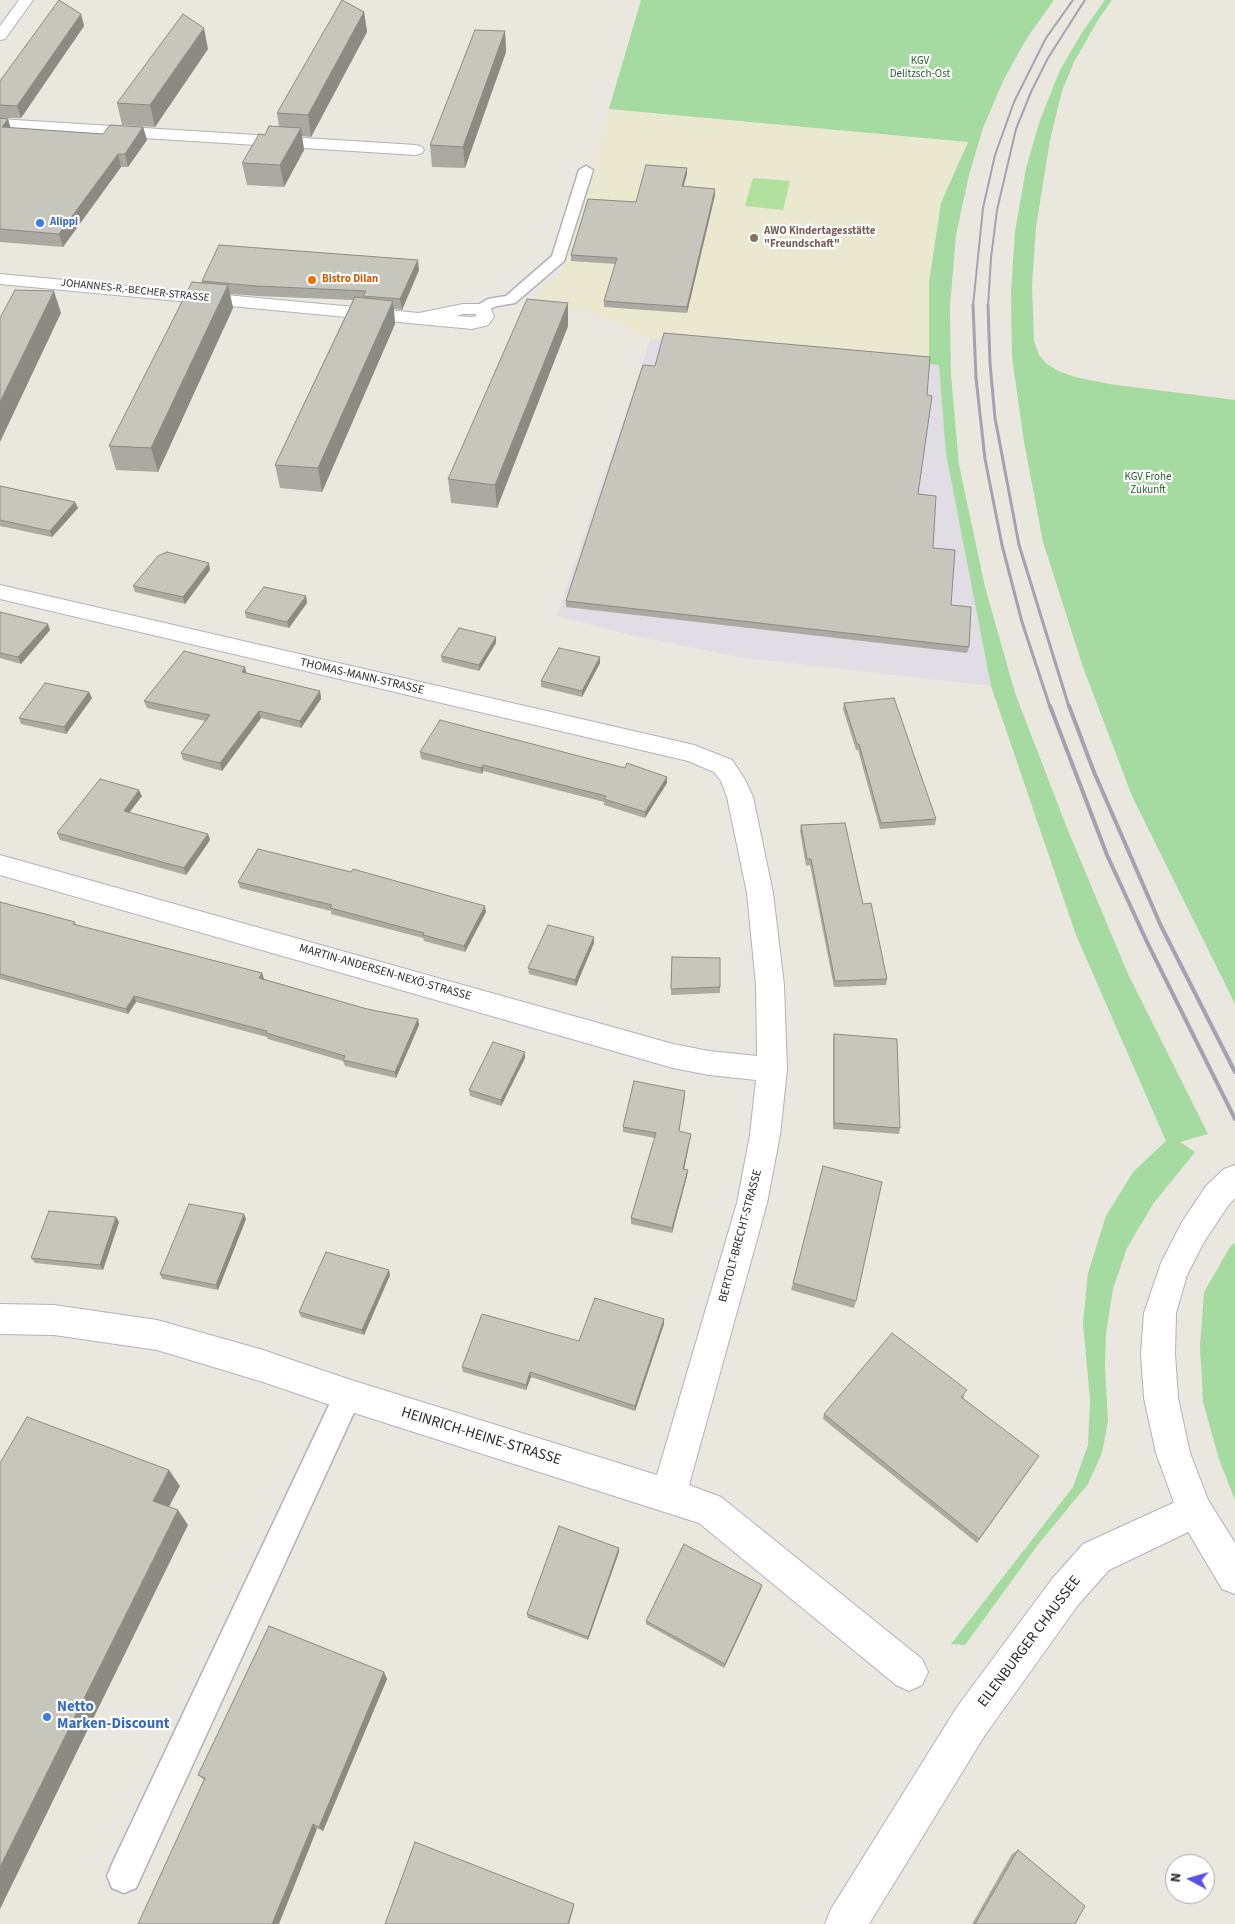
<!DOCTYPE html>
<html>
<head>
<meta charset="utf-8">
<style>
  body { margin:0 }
  #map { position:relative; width:1235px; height:1924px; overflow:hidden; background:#eae8de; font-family:"Source Sans 3",sans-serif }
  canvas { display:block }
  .north { position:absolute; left:1165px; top:1854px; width:50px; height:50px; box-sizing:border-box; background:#fff; border:1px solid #aaa; border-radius:50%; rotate:276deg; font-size:14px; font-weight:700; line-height:20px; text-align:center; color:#2a2a2a }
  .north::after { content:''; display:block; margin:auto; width:18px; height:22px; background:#5c51e4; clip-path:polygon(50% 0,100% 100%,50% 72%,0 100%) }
</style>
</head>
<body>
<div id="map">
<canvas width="1235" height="1924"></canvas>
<div class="north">N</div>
</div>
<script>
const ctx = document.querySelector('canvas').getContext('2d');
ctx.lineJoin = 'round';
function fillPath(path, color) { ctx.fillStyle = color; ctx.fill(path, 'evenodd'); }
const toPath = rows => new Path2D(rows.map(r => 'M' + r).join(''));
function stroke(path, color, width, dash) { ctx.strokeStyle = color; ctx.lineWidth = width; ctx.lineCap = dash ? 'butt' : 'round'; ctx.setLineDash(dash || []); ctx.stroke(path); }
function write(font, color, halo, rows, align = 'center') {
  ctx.font = font + ' "Source Sans 3",sans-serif'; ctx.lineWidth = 4.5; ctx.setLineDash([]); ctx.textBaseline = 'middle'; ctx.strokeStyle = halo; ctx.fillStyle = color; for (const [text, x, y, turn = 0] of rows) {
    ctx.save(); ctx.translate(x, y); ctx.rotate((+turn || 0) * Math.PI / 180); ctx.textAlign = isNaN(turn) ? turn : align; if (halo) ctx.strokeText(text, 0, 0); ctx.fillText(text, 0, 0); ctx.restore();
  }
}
fillPath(toPath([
  [651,338,939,365,946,454,991,686,738,657,635,636,557,616]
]), '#e1dde4');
fillPath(toPath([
  [609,109,968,142,941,203,929,282,929,364,651,338,608,318,588,311,526,306,561,273,595,167]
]), '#eae8cf');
fillPath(toPath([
  [641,0,1054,0,1027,38,1004,79,983,128,969,175,956,235,950,307,951,375,959,465,985,587,1015,693,1067,828,1128,974,1208,1134,1180,1142,1195,1152,1153,1204,1127,1248,1113,1289,1106,1334,1105,1367,1108,1421,1102,1453,1088,1484,1040,1542,965,1645,951,1644,1073,1487,1088,1445,1090,1400,1083,1323,1088,1273,1106,1216,1133,1172,1166,1141,1076,935,991,686,946,454,939,365,929,364,929,282,941,203,968,142,609,109],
  [1105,0,1112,0,1098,20,1074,62,1062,91,1050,140,1036,227,1032,285,1034,341,1039,355,1047,364,1058,371,1075,377,1109,384,1235,400,1235,1004,1132,796,1083,667,1043,542,1024,442,1012,357,1011,292,1015,232,1026,168,1040,120,1060,70,1083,31],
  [1235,1243,1235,1500,1219,1459,1203,1402,1200,1346,1204,1292,1230,1247]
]), '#a5daa1');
fillPath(toPath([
  [753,178,790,181,783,210,745,206]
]), '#b2e09e');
const lane = toPath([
  [586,166,593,170,564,261,515,303,497,306,481,313,476,312,474,309,476,306,488,299,506,296,552,256,579,170,586,166],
  [348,1382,358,1386,362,1395,136,1888,124,1893,112,1888,107,1876,112,1864,338,1386,348,1382]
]);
const street = toPath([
  [19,0,33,0,5,39,0,40,0,26,19,0],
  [0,119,416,145,422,147,424,150,422,153,416,155,0,129,0,119],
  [0,274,419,313,463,304,481,304,487,305,491,309,494,317,488,325,472,329,0,284,0,274],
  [463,314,476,314,476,316,472,317,456,316,463,314],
  [0,585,694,745,732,760,744,778,753,797,773,893,784,985,787,1070,780,1135,767,1203,689,1485,721,1497,922,1659,928,1672,922,1685,909,1691,896,1685,699,1523,348,1411,263,1382,157,1350,54,1335,0,1334,0,1304,54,1305,157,1320,263,1350,348,1379,657,1475,737,1203,750,1135,756,1080,709,1075,673,1068,0,875,0,855,673,1044,709,1051,757,1056,756,985,747,893,727,797,721,781,714,772,688,761,0,599,0,585],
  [1195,1493,1207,1499,1213,1511,1207,1523,1109,1570,1078,1605,985,1735,869,1924,825,1924,831,1909,957,1707,1052,1579,1083,1544,1195,1493]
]);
const secondary = toPath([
  [1235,1165,1235,1198,1228,1206,1204,1242,1187,1275,1176,1313,1175,1354,1178,1398,1190,1453,1208,1500,1235,1543,1235,1594,1222,1589,1183,1523,1177,1511,1156,1453,1144,1398,1141,1354,1144,1313,1161,1263,1182,1222,1206,1186,1224,1169,1235,1165]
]);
stroke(lane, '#b2b1bc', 3);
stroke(street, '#b2b1bc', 2);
stroke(secondary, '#b2b1bc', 2);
fillPath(lane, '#fff');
fillPath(street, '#fff');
fillPath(secondary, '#fff');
stroke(toPath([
  [973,306,983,208,995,155,1014,102,1046,38,1073,0],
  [988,306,991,258,997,210,1016,129,1031,92,1048,58,1085,0]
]), '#a3a1b2', 2);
stroke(toPath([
  [973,305,976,378,985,459,1002,545,1022,622,1050,707],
  [988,305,990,363,995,418,1019,545,1069,707]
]), '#a3a1b2', 3);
stroke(toPath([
  [1050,706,1107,855,1147,942,1235,1119],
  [1069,706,1094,772,1161,926,1235,1072]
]), '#a3a1b2', 4);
fillPath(toPath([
  [364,12,367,32,311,137,302,136,304,150,284,187,247,185,242,163,265,135,279,127,277,113],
  [81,14,84,26,21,118,0,118,0,81],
  [505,31,506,52,465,168,432,167,430,145],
  [208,49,155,127,122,125,117,103],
  [0,118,8,119,10,128,103,134,143,127,147,140,128,167,121,167,63,247,0,242],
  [687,174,683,186,715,195,687,313,604,307,604,301,616,264,571,261,571,255,636,202],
  [419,270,402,310,394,309,395,324,322,492,280,488,275,465,353,300,258,296,230,294,233,308,158,472,116,470,109,446,202,283,202,281],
  [568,303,568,326,497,508,451,503,448,479],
  [927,395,918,494,933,548,951,605,969,647,967,653,566,607,566,601],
  [0,486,75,502,78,508,52,537,0,526],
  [210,570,185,604,135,592,133,586],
  [306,596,307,603,289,628,246,618,245,612],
  [0,612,50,630,21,664,0,658],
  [496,643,479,671,442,662,441,656],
  [600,663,582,697,541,687,541,681],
  [247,673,320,691,321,699,301,728,261,718,222,771,183,760,181,753,205,721,147,708,144,701],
  [89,692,92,698,66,734,21,724,19,718],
  [844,703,936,819,935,825,880,829,858,750,856,750,843,709],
  [420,752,625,768,667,777,667,783,645,818,604,805,604,802,483,771,482,774,421,759],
  [142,796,129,812,208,834,210,840,186,875,60,840,57,833],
  [801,825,863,904,887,979,886,985,834,987,810,865,806,866,800,831],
  [238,882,486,912,465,952,424,941,423,938,331,914,331,911,240,888],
  [0,902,75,922,76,925,262,973,264,979,367,1009,418,1019,419,1025,396,1078,345,1066,343,1061,268,1039,267,1037,136,1002,128,1014,0,979],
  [594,937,594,943,576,986,529,974,528,968],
  [672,957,720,987,720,993,671,995],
  [834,1034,900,1128,899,1134,833,1129,833,1040],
  [525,1058,501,1106,470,1096,469,1090],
  [685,1097,679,1131,691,1134,690,1140,684,1169,688,1170,687,1176,672,1233,631,1224,631,1218,655,1138,623,1132,623,1127],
  [244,1214,246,1219,218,1290,162,1279,160,1274],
  [119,1222,103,1270,35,1263,31,1258],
  [390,1275,364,1335,301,1317,299,1312],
  [793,1283,856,1301,854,1308,791,1290],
  [664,1319,664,1324,635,1411,531,1377,526,1390,463,1372,462,1367,579,1341],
  [965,1395,963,1398,1036,1460,977,1543,823,1419,824,1414],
  [619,1552,588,1640,528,1618,527,1614],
  [761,1589,724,1668,646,1624,646,1621],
  [384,1672,387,1679,323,1831,204,1780,198,1775],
  [1018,1850,1075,1924,972,1924,1012,1854]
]), '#aaaaa2');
fillPath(toPath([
  [364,12,367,32,311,137,308,115],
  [81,14,84,26,21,118,17,106],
  [204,28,208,49,155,127,150,105],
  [505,31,506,52,465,168,463,147],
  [8,119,12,132,2,127],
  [143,127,147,140,128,167,125,154],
  [301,128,304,150,284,187,280,165],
  [118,154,121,167,63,247,59,234],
  [687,168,687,174,682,192,682,186],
  [715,189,715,195,687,313,687,307],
  [418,260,419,270,402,310,400,299],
  [228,285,233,308,158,472,151,448],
  [54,291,61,313,0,442,0,402],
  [393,301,395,324,322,492,318,468],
  [568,303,568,326,497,508,495,485],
  [75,502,78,508,52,537,50,531],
  [209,563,210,570,185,604,183,597],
  [306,596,307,603,289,628,287,622],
  [48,624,50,630,21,664,18,657],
  [496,637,496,643,479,671,479,665],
  [600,657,600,663,582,697,582,691],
  [245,667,247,675,242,672],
  [320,691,321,699,301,728,300,721],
  [89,692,92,698,66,734,64,727],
  [259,711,261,718,222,771,220,763],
  [483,765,483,771,482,774,481,768],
  [667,777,667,783,645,818,645,812],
  [139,790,142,796,126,817,124,811],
  [208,834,210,840,186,875,184,868],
  [485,906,486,912,465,952,464,946],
  [594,937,594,943,576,986,575,980],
  [262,973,264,979,261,984,259,978],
  [134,996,136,1002,128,1014,126,1009],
  [418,1019,419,1025,396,1078,395,1072],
  [525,1052,525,1058,501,1106,501,1100],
  [691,1134,690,1140,683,1175,683,1169],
  [688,1170,687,1176,672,1233,672,1228],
  [244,1214,246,1219,218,1290,216,1285],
  [116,1217,119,1222,103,1270,100,1265],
  [389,1270,390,1275,364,1335,362,1330],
  [664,1319,664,1324,635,1411,635,1406],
  [530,1372,531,1377,526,1390,526,1385],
  [169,1470,180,1486,164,1516,153,1501],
  [178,1510,188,1525,0,1909,0,1867],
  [619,1548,619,1552,588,1640,588,1637],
  [762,1585,761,1589,724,1668,725,1664],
  [384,1672,387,1679,323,1831,319,1827],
  [313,1824,317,1829,279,1924,272,1924],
  [574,1904,574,1906,569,1924,568,1924]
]), '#8b8b84');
const building = toPath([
  [59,0,81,14,17,106,0,105,0,81,59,0],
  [342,0,364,12,308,115,277,113,342,0],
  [183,14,204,28,150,105,117,103,183,14],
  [475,30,505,31,463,147,430,145,475,30],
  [0,118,8,119,2,127,103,134,110,125,143,127,125,154,118,154,59,234,0,229,0,118],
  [269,126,301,128,280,165,242,163,259,134,265,135,269,126],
  [646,165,687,168,682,186,715,189,687,307,604,301,617,258,571,255,588,199,636,202,646,165],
  [219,245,418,260,400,299,363,296,366,291,256,286,202,281,219,245],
  [192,282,228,285,151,448,109,446,192,282],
  [15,290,54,291,0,402,0,318,15,290],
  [355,297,393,301,318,468,275,465,355,297],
  [527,299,568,303,495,485,448,479,527,299],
  [664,333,930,357,927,395,932,396,918,494,936,496,933,548,955,550,951,605,971,607,969,647,566,601,643,365,655,366,664,333],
  [0,486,75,502,50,531,0,520,0,486],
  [167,552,209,563,183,597,133,586,158,556,167,552],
  [264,587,306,596,287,622,245,612,264,587],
  [0,612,48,624,18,657,0,653,0,612],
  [459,628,496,637,479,665,441,656,459,628],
  [559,648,600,657,582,691,541,681,559,648],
  [184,651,245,667,242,672,320,691,300,721,259,711,220,763,181,753,210,715,144,701,184,651],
  [45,683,89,692,64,727,19,718,45,683],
  [894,698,936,819,881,823,859,744,857,744,844,703,894,698],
  [440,720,625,768,627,763,667,777,645,812,604,799,606,796,483,765,481,768,420,752,440,720],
  [100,779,139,790,124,811,208,834,184,868,57,833,100,779],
  [845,823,863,904,871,903,887,979,835,981,811,859,807,859,801,825,845,823],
  [258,849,351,872,353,869,485,906,464,946,423,935,424,933,330,908,332,905,238,882,258,849],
  [0,902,75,922,73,924,262,973,259,978,367,1009,418,1019,395,1072,343,1060,345,1056,266,1033,267,1031,134,996,126,1009,0,974,0,902],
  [548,925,594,937,575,980,528,968,548,925],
  [672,957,720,958,720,987,671,989,672,957],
  [834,1034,897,1039,900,1128,834,1123,834,1034],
  [493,1042,525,1052,501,1100,469,1090,493,1042],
  [634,1081,685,1091,679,1131,691,1134,683,1169,688,1170,672,1228,631,1218,656,1133,623,1127,634,1081],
  [823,1166,882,1182,856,1301,793,1283,823,1166],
  [189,1204,244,1214,216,1285,160,1274,189,1204],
  [49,1211,116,1217,100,1265,31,1258,49,1211],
  [326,1252,389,1270,362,1330,299,1312,326,1252],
  [595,1298,664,1319,635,1406,530,1372,526,1385,462,1367,482,1314,579,1341,595,1298],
  [892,1333,967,1390,961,1397,1039,1456,979,1539,824,1414,892,1333],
  [27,1417,169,1470,153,1501,178,1510,0,1867,0,1463,27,1417],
  [559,1526,619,1548,588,1637,527,1614,559,1526],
  [684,1544,762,1585,725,1664,646,1621,684,1544],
  [269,1626,384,1672,319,1827,313,1824,272,1924,138,1924,205,1778,198,1775,269,1626],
  [415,1842,574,1904,568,1924,385,1924,415,1842],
  [1018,1850,1085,1906,1075,1924,975,1924,1018,1850]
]);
fillPath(building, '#c6c6bc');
stroke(building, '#8b8b84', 1);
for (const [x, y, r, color] of [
  [40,223,5,"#3f7fe0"],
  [754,238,5,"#8d6e63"],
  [312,280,5,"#e8710a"],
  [47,1717,5,"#3f7fe0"]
]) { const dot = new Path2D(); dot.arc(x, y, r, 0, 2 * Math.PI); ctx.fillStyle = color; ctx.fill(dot); stroke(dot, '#fff', 2); }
write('11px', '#235e26', '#fff', [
  ["KGV",920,62],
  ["Delitzsch-Ost",920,75],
  ["KGV Frohe",1148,478],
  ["Zukunft",1148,491]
]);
write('bold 11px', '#366cbe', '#fff', [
  ["Alippi",50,223]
], 'left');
write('bold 11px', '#785e54', '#fff', [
  ["AWO Kindertagesstätte",764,232],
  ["\"Freundschaft\"",764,245]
], 'left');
write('bold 11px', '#c56008', '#fff', [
  ["Bistro Dilan",322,280]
], 'left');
write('11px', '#2a2a2a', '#fff', [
  ["JOHANNES-R.-BECHER-STRASSE",135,291,6]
]);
write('12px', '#2a2a2a', '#fff', [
  ["THOMAS-MANN-STRASSE",362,677,13],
  ["MARTIN-ANDERSEN-NEXÖ-STRASSE",385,973,16],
  ["BERTOLT-BRECHT-STRASSE",741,1236,-75]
]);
write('15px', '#2a2a2a', '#fff', [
  ["HEINRICH-HEINE-STRASSE",481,1437,17],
  ["EILENBURGER CHAUSSEE",1030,1642,-53]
]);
write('bold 15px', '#366cbe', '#fff', [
  ["Netto",57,1708],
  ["Marken-Discount",57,1725]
], 'left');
</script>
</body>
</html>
